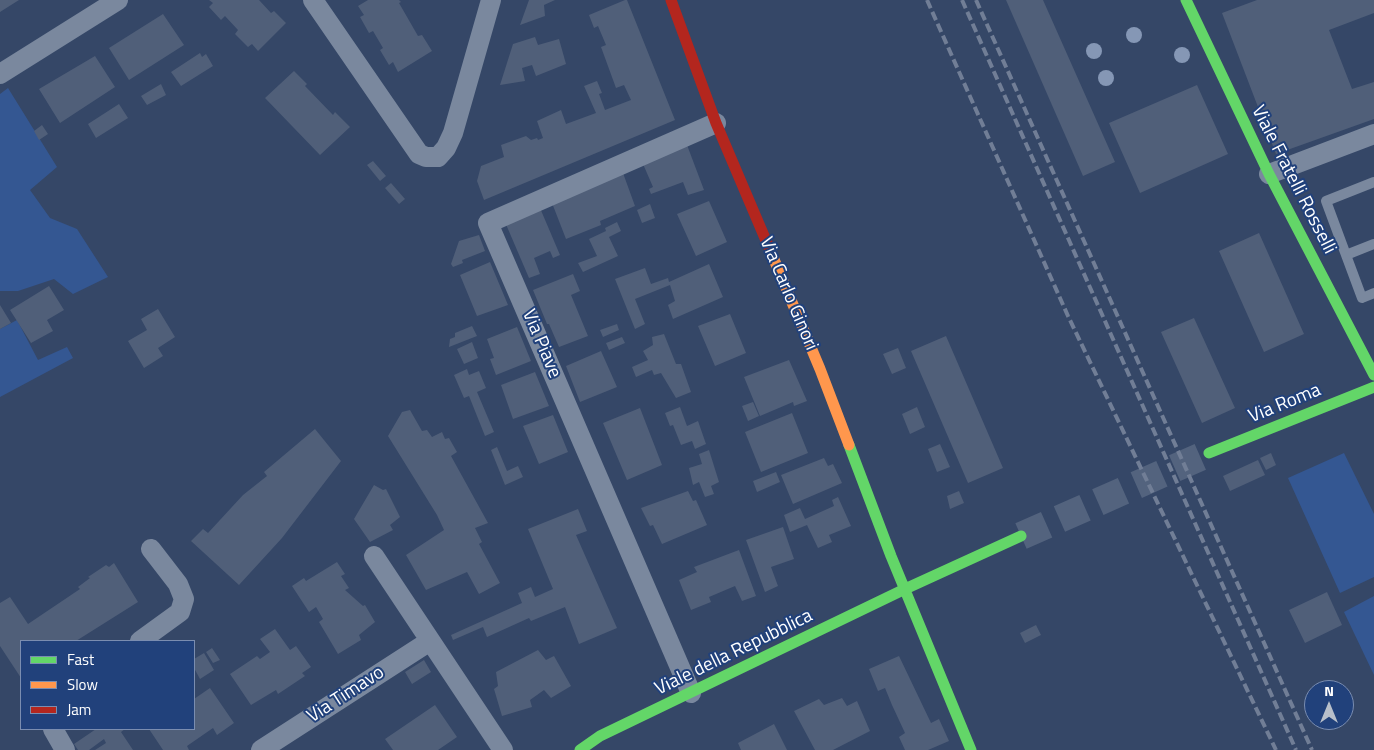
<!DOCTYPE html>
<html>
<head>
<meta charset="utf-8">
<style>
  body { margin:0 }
  #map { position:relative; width:1374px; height:750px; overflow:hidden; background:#354767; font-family:"Titillium Web",sans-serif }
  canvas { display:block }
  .legend { position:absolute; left:20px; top:640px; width:175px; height:90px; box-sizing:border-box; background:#21417b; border:1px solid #7a8db0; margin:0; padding:6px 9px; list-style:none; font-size:15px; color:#fff }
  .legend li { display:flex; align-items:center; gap:10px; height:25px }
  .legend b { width:25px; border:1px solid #7a8db0 }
  .north { position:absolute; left:1304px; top:680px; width:50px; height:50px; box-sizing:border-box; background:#21417b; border:1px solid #7a8db0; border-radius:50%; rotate:0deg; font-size:14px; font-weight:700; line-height:20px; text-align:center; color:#fff }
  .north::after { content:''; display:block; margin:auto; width:18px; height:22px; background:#b8bfca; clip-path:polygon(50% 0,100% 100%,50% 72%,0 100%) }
</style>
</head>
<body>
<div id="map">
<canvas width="1374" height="750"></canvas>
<ul class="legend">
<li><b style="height:6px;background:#63d668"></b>Fast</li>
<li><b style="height:6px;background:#ff974d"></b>Slow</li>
<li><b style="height:6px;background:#b3261e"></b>Jam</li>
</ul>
<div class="north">N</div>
</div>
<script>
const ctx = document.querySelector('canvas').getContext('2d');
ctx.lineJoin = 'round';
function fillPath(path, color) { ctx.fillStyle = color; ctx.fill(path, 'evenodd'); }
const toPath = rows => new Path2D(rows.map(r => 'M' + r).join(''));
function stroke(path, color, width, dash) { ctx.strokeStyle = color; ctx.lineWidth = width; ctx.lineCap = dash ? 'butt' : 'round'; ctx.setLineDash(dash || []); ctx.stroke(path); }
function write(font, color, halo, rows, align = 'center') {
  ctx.font = font + ' "Titillium Web",sans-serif'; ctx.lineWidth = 4; ctx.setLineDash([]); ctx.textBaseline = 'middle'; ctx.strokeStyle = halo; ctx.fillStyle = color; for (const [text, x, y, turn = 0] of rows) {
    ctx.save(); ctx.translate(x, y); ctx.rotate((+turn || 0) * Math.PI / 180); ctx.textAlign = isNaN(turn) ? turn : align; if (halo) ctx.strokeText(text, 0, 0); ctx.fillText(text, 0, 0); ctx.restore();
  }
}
fillPath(toPath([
  [8,88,57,167,30,190,50,218,77,229,108,277,73,294,54,279,18,291,0,291,0,94],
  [17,320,38,360,67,347,73,358,0,397,0,329],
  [1344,453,1374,514,1374,577,1340,593,1288,478],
  [1374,596,1374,675,1344,612]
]), '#345792');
fillPath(toPath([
  [0,0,19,0,0,12],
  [209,0,259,0,271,13,274,11,286,23,258,51,252,44,248,47,235,34,238,30,225,16,221,20,209,7,213,3],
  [368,0,399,0,401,2,399,3,418,36,422,35,432,51,398,72,393,62,389,65,380,50,383,48,373,31,369,33,360,17,364,15,358,6],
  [529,0,555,0,544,5,545,16,520,25],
  [625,0,627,0,675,120,484,200,477,181,481,166,504,157,501,145,526,136,531,140,537,138,538,140,543,138,537,121,561,110,566,124,596,113,584,86,597,81,602,93,599,94,605,110,631,100,624,85,616,88,601,47,606,45,598,26,594,28,589,15],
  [1006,0,1043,0,1115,162,1083,176],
  [1257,0,1374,0,1374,13,1329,30,1352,89,1374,82,1374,119,1276,154,1222,13],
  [163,14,184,45,129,80,109,48],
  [535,37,538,45,559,39,566,64,536,76,532,65,522,68,525,81,500,85,513,44],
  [200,53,202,57,206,54,213,66,181,86,171,72],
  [95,56,115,87,60,123,39,89],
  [294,71,307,84,305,86,333,115,335,112,350,127,320,155,265,98],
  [161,84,166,95,147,105,141,96],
  [1197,85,1228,154,1140,193,1109,123],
  [119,104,128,118,96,138,88,124],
  [42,125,48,134,39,140,34,131],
  [687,145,704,190,688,195,683,182,651,194,649,189,653,187,643,164],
  [373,161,386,176,380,181,367,165],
  [623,173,635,206,600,221,601,225,566,239,552,203],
  [391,183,405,199,399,204,385,188],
  [709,201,727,242,696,256,677,214],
  [650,204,655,218,642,223,637,210],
  [540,208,560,255,553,258,550,251,534,258,540,274,529,278,505,222],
  [617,222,621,231,609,237,618,256,583,272,578,263,597,256,589,239,606,231,605,228],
  [1259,233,1304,334,1264,352,1219,251],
  [479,235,485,251,462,260,463,263,453,267,451,264,459,241],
  [490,262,508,305,477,316,460,275],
  [709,264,723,297,673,319,668,305,675,301,670,285,635,299,645,324,635,329,615,279,645,268,651,284,668,278,669,282],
  [573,274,580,291,571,295,588,336,559,347,549,324,547,324,533,290],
  [49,286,64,310,47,320,53,331,31,343,10,310],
  [0,305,11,323,0,329],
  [158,309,175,337,158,348,163,356,144,368,128,341,147,330,141,319],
  [730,314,746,353,715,366,698,326],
  [1194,318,1235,408,1202,423,1161,332],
  [617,324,619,330,603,337,600,330],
  [472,326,477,336,449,347,450,339,455,337,455,333],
  [517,327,531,361,496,375,490,359,494,358,487,339],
  [664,334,676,364,681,364,691,392,676,398,661,373,654,375,652,370,636,377,632,367,648,360,643,351,653,345,652,337],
  [946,336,1003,468,968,483,911,351],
  [622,337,625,343,609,350,606,343],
  [472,342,478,358,464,364,457,349],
  [898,348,906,368,892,374,883,354],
  [601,351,617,387,580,402,566,366],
  [789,360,807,401,794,406,793,402,760,416,744,377],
  [467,369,469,375,479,371,486,388,477,392,494,432,485,436,469,396,464,398,454,375],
  [535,372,549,406,513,419,501,385],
  [753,402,759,416,748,421,742,406],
  [680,407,687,426,698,421,706,444,695,449,692,441,681,445,673,425,670,426,665,413],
  [917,407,925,427,910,434,902,414],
  [640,408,662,465,627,480,603,423],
  [410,410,422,431,427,430,432,437,442,432,445,439,449,438,457,452,451,456,488,523,475,528,482,542,479,544,500,583,479,594,467,572,426,590,406,555,444,530,437,515,388,436,402,412],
  [792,413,808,453,761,472,745,432],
  [553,415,568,452,539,464,523,426],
  [315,429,341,461,282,538,239,585,191,541,203,529,208,533,243,495,267,476,264,472],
  [940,444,950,467,937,472,928,449],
  [497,447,507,471,518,466,523,477,505,485,491,450],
  [709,450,719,482,711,486,714,494,705,497,699,482,693,485,689,468,702,464,699,454],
  [1271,453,1276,465,1266,470,1260,458],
  [824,458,828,466,833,464,842,483,793,504,781,475],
  [1258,460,1265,475,1230,491,1223,476],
  [776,472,780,482,757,492,753,481],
  [374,485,383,490,386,489,400,517,390,525,393,530,370,542,354,519],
  [688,491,693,501,696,500,707,525,662,544,653,525,650,526,641,508],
  [959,491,964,503,950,509,947,496],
  [838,497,851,526,829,535,832,542,818,548,807,525,790,532,784,515,800,508,805,519,834,506,832,500],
  [578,509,587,531,576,535,617,628,579,644,565,607,531,621,529,618,487,637,483,627,453,640,451,635,522,603,518,593,531,587,535,597,553,589,528,529],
  [783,527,794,559,771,567,778,586,765,592,746,540],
  [739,550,756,596,742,601,735,586,709,597,711,602,691,610,679,580,697,572,694,567],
  [337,562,345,574,341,576,349,588,345,590,363,606,365,605,375,622,359,635,361,640,338,654,319,622,323,619,316,607,309,612,292,586,304,578,306,581],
  [114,563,138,602,76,641,21,641,21,678,0,646,0,603,10,597,28,624,80,589,78,587,90,578,88,577,106,565,109,567],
  [1327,592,1342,625,1305,643,1289,610],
  [1036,625,1041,635,1025,643,1020,633],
  [275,629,290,650,296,646,311,667,302,673,305,676,278,694,276,690,251,705,230,674,257,656,260,659,270,652,260,639],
  [212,648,220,660,213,663,206,652],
  [538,650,546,660,554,656,571,686,551,698,544,690,530,700,532,707,502,716,494,689,498,686,496,672],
  [204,653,214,670,200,679,194,668,194,659],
  [899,656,931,723,939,719,949,741,928,750,905,750,899,737,905,733,892,705,885,688,878,691,869,669],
  [424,660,431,672,412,684,405,672],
  [210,688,234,723,217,735,213,728,187,746,189,750,163,750,149,729,194,729,194,699],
  [842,698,847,706,857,701,870,731,833,750,815,750,794,711,819,699,824,705],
  [435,705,457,737,438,750,393,750,385,739],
  [774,724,787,750,741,750,738,743],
  [96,729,125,729,121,732,133,750,95,750,106,743,104,739,89,750,78,750,74,744]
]), '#505f79');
stroke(toPath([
  [1021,536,1209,453]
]), '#53637e', 28, [28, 14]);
stroke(toPath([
  [1374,244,1346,255,1362,298,1374,293],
  [1346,255,1326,201,1374,182]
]), '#7a889e', 10);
stroke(toPath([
  [313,0,419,154,426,157,438,157,446,148,453,133,491,0],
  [0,74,118,0],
  [1269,174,1374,134],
  [374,556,503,750],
  [140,641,180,612,184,599,178,584,151,549],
  [691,693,488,223,716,123],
  [53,729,65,750],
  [261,750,430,641]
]), '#7a889e', 20);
stroke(toPath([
  [1186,0,1269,174,1374,375],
  [849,445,891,556,971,750],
  [1209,453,1374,387],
  [580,750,600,736,905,589,1021,536]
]), '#63d668', 11);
stroke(toPath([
  [770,250,820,369,849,445]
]), '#ff974d', 11);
stroke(toPath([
  [671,0,716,123,770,250]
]), '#b3261e', 11);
stroke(toPath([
  [927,0,1068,316,1276,750],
  [962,0,1296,750],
  [976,0,1312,750]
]), '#717e96', 4, [9, 4]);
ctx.fillStyle = '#8597b5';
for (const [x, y] of [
  [1134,35],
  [1094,51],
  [1182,55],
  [1106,78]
]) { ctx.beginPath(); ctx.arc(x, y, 8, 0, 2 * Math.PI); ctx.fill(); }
write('19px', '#fff', '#21417b', [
  ["Viale Fratelli Rosselli",1293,180,63],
  ["Via Carlo Ginori",788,294,67],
  ["Via Piave",541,344,67],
  ["Via Roma",1285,404,-22],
  ["Viale della Repubblica",734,653,-26],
  ["Via Timavo",346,695,-33]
]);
</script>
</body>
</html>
